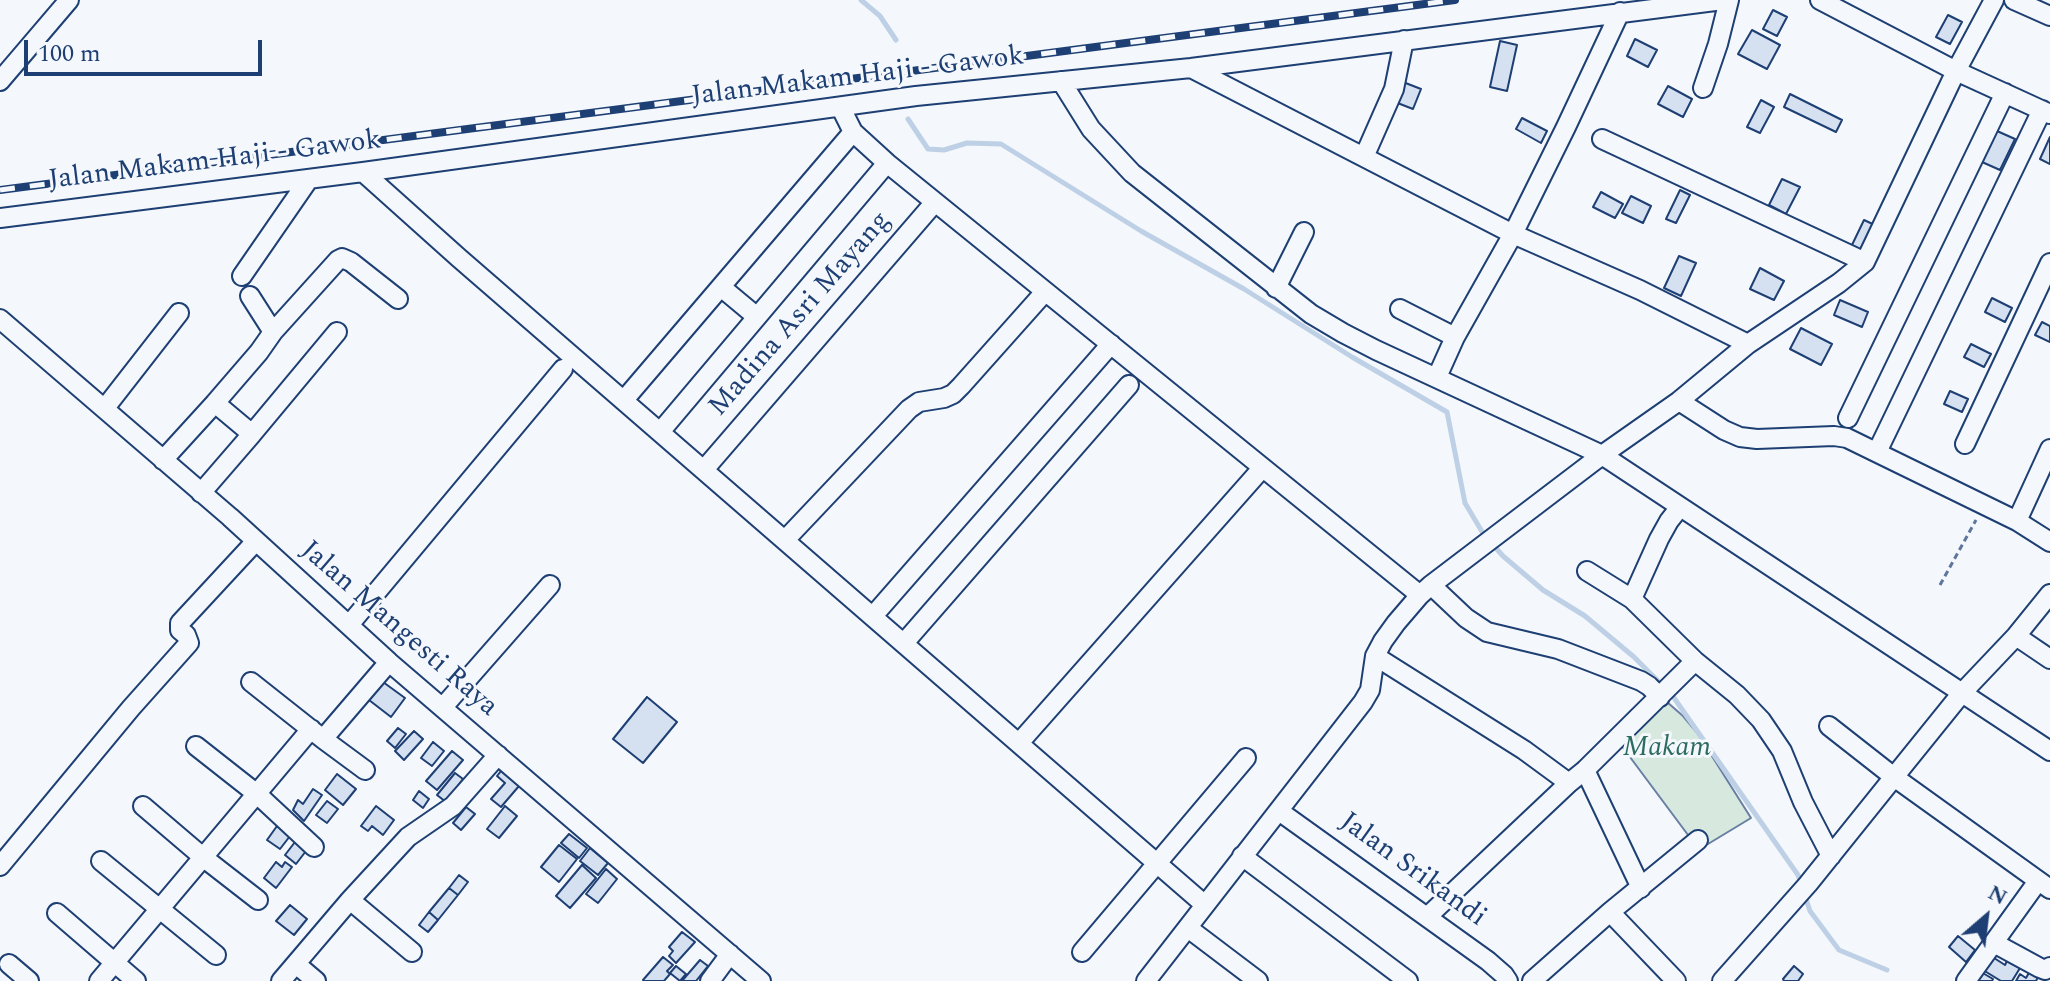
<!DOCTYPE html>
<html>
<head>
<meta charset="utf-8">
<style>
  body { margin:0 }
  #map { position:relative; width:2050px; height:981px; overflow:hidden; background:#f4f7fb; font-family:Spectral,serif }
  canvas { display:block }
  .north { position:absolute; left:1946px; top:877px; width:80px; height:80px; -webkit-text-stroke:6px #f4f7fb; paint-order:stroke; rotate:28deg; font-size:22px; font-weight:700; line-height:32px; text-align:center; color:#1d3f73 }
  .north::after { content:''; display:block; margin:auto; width:28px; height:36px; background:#1d3f73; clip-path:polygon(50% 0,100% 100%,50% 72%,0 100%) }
  .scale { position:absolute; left:24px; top:40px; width:238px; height:36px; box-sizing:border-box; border:4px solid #1d3f73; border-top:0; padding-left:10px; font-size:24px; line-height:28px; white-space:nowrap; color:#1d3f73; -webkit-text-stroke:6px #f4f7fb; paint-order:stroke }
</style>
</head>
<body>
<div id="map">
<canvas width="2050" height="981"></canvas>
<div class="north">N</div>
<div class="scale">100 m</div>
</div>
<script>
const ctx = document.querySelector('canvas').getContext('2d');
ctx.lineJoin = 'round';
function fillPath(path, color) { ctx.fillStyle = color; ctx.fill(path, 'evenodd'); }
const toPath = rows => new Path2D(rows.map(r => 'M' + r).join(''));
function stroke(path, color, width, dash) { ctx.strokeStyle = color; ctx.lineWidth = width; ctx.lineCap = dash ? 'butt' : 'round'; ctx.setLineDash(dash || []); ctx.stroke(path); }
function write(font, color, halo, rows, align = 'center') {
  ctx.font = font + ' Spectral,serif'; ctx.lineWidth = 6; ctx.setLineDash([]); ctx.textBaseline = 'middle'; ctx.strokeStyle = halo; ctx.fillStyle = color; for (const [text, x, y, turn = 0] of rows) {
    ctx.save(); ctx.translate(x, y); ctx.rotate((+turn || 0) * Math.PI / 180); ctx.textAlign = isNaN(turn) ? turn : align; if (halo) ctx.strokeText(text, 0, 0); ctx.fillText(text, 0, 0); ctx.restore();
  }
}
const green = toPath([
  [1667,702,1683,716,1698,734,1751,818,1708,844,1699,834,1691,839,1621,745,1667,702]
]);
fillPath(green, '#d7e8df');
stroke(green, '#687fa3', 2);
stroke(toPath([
  [861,0,880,16,896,40],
  [908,119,928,149,944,150,967,143,1001,144,1141,231,1244,289,1352,357,1447,412,1465,503,1484,535,1503,556,1543,590,1585,616,1634,657,1672,695,1798,875,1801,884],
  [1804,893,1810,911,1839,950,1887,970]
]), '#bed0e5', 5);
const building = toPath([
  [1773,10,1787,17,1777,36,1763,29,1773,10],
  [1948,15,1962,22,1950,44,1936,37,1948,15],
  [1752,30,1780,45,1767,69,1738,54,1752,30],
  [1635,39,1657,50,1648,67,1627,56,1635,39],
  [1500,41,1517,45,1507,91,1490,87,1500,41],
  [1403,82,1421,89,1413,109,1395,102,1403,82],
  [1668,86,1692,99,1683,117,1658,104,1668,86],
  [1790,94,1842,120,1836,132,1784,107,1790,94],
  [1761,100,1774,107,1760,133,1747,127,1761,100],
  [1522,118,1547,131,1541,143,1516,129,1522,118],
  [1997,131,2015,139,2000,170,1982,162,1997,131],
  [2050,137,2050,164,2040,159,2050,137],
  [1782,179,1800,187,1786,214,1769,205,1782,179],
  [1680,190,1690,195,1676,223,1666,219,1680,190],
  [1601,192,1623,204,1615,218,1593,207,1601,192],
  [1631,196,1651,206,1643,223,1622,213,1631,196],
  [1864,220,1877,226,1864,253,1851,247,1864,220],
  [1679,256,1696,263,1681,296,1664,288,1679,256],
  [1760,268,1784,281,1774,300,1750,289,1760,268],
  [1992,298,2012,308,2005,322,1985,312,1992,298],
  [1840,300,1868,312,1862,327,1834,315,1840,300],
  [2042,322,2050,326,2050,342,2035,335,2042,322],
  [1801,328,1832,344,1821,365,1790,349,1801,328],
  [1971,344,1991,354,1984,367,1964,357,1971,344],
  [1950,391,1968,399,1962,412,1944,404,1950,391],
  [383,682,405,698,391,717,369,700,383,682],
  [647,697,677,722,643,763,613,739,647,697],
  [398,728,406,734,395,748,387,741,398,728],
  [414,731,423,739,404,760,395,751,414,731],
  [433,742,444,751,432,766,421,758,433,742],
  [452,751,463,760,437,790,426,781,452,751],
  [501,771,519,786,501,807,491,799,505,783,497,776,501,771],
  [455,773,463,779,446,802,437,795,455,773],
  [337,774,356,789,343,805,325,790,337,774],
  [313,789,322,795,304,821,293,810,298,800,303,804,313,789],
  [419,791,429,799,423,808,413,800,419,791],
  [327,801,338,809,327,823,316,815,327,801],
  [376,806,394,820,383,835,372,826,368,831,361,826,376,806],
  [505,806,517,816,499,838,487,829,505,806],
  [466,807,475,814,461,830,453,823,466,807],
  [277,826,290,836,280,849,267,840,277,826],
  [569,834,587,848,579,858,561,843,569,834],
  [295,842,306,851,296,864,285,855,295,842],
  [559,845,577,859,559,882,541,867,559,845],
  [590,848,608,863,598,875,580,861,590,848],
  [276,862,282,867,285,862,292,867,276,888,264,878,276,862],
  [582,865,596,878,570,908,556,896,582,865],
  [606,869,617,879,598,903,586,894,606,869],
  [459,875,468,882,458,895,449,888,459,875],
  [449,888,458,895,438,920,429,912,449,888],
  [290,905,307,919,294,935,276,921,290,905],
  [429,912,438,920,428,932,419,925,429,912],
  [682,932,695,942,676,963,669,956,673,951,669,947,682,932],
  [1958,936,1975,950,1966,962,1949,947,1958,936],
  [1991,956,2005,965,2007,961,2020,968,2012,981,2001,981,1983,970,1991,956],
  [663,957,673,965,667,971,670,974,664,981,644,981,643,980,663,957],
  [700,960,708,966,696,981,682,981,700,960],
  [676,966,686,974,680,981,670,973,676,966],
  [1794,966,1803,974,1798,981,1784,981,1783,979,1794,966],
  [2030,971,2038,977,2036,981,2016,981,2020,974,2026,978,2030,971],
  [1981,972,1993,979,1992,981,1976,981,1981,972]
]);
fillPath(building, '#d5e0f0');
stroke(building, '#1d3f73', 2);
const minor = toPath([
  [1820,0,1956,71,2050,114],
  [2014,0,2050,16],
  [1191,68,1513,234,1640,290,1748,344],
  [0,81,69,0],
  [1061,81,1091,129,1132,173,1311,314,1343,333,1376,350,1602,455,2050,751],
  [1703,88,1718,44,1729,0],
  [841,108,853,132,887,163,1420,595],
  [1602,139,1865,262],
  [1364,157,1394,89,1404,40],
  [363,172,459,258,1205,905],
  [0,218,363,172,916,96,1191,68,1723,0],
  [242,276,309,179],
  [721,287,757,317],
  [1276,288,1304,232],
  [250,296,273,332],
  [1400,309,1455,337],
  [0,319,230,517,389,662,761,981],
  [1437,377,1455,337,1513,234,1566,127,1620,12],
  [624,400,853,132],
  [1679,401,1724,430,1740,437,1757,439,1834,436,1847,438,2017,521,2050,542],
  [105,408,179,313],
  [1848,418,2005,93],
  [660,432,887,163],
  [252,434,337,332],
  [1965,444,2050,263],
  [1877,452,2042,110],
  [163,460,215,403,259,352,273,332,338,260,342,258,351,262,398,299],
  [708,465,935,202],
  [201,493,252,434,215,403],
  [2017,521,2050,449],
  [785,540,909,409,919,402,944,398,953,394,961,386,1043,294],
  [1587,571,1632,599,1695,661,1737,695,1761,720,1782,751,1803,802,1831,856],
  [1431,585,1466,618,1487,632,1558,649,1641,681,1649,686,1660,697],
  [1632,599,1659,539,1669,521,1680,507],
  [873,616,1111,344],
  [349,625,563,369],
  [2016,636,2050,659],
  [904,643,1129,385],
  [1375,656,1524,750,1569,783,1427,917],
  [251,682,323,739,389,662],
  [443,707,550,585],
  [1829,726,1894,777,1961,694,2016,636,2050,594],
  [323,739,365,770],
  [1019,743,1257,474],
  [196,746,257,794,314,847],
  [1585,770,1641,888],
  [1569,783,1585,770,1695,661],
  [143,806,204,858,258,900],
  [1279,811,1488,961,1504,975,1508,981],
  [1242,856,1408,981],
  [101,861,216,955],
  [0,866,131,708,189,643,186,635,180,630,180,623,256,541],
  [350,900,412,952],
  [1610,912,1676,981],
  [57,913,136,981],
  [1188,928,1258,981],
  [1994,943,2040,968,2045,970,2050,967],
  [1082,952,1246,758],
  [9,964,29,981],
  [296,964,316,981],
  [99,981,311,729],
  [281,981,350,900,408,837,453,806,498,755],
  [710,981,730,954],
  [1146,981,1363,702,1370,690,1375,656,1383,641,1396,623,1420,595,1431,585,1602,455,1679,401,1748,344,1839,283,1865,262,1956,71,1994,0],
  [1532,981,1610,912,1698,840],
  [1722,981,1808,884,1894,777,2050,889],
  [1966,981,2038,881]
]);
stroke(minor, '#1d3f73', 22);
stroke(toPath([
  [1940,585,1976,520]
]), '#5e769c', 3, [6, 4]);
stroke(minor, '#f4f7fb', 18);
const rail = toPath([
  [0,190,1455,0]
]);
stroke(rail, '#1d3f73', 8);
stroke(rail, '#f4f7fb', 5, [15]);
write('28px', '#1d3f73', '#f4f7fb', [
  ["Jalan Makam Haji - Gawok",858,78,-7],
  ["Jalan Makam Haji - Gawok",215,162,-7],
  ["Madina Asri Mayang",801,315,-49],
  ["Jalan Mangesti Raya",398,630,41],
  ["Jalan Srikandi",1412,871,36]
]);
write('italic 28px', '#2c6c60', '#f4f7fb', [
  ["Makam",1667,750]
]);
</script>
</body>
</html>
